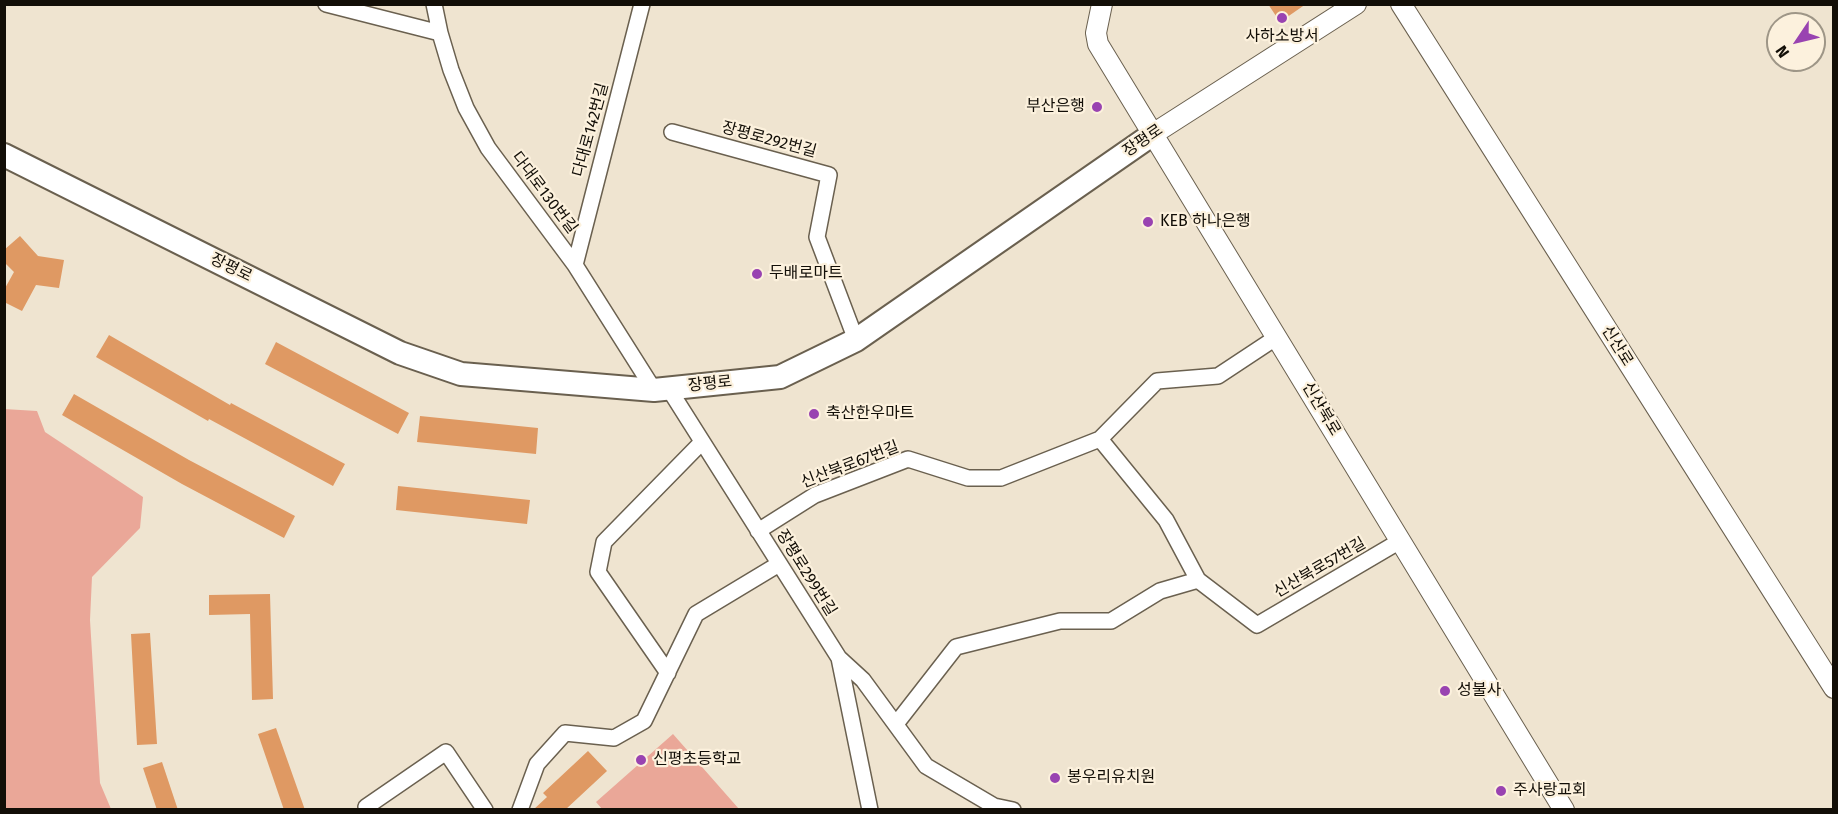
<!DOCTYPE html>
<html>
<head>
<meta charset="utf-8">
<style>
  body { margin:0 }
  #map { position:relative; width:1838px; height:814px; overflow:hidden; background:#efe4d0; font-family:"Fira Sans",sans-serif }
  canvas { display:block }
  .frame { position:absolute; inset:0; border:6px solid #120e07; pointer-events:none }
  .north { position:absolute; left:1766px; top:12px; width:60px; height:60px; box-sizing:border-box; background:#fcf1dd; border:2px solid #9e9687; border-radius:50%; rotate:235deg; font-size:16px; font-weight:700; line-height:24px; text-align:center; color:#120e07 }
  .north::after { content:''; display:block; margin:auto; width:21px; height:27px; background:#9943b1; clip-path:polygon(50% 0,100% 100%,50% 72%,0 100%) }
</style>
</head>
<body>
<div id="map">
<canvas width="1838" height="814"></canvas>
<div class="frame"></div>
<div class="north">N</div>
</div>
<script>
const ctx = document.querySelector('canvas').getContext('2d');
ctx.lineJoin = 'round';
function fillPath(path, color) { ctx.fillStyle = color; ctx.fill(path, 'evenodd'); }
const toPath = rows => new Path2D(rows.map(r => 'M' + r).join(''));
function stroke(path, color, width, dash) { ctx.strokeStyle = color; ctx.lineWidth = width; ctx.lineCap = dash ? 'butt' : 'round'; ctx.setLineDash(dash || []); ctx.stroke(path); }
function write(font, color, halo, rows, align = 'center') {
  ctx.font = font + ' "Fira Sans","Noto Sans KR",sans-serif'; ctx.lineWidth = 4.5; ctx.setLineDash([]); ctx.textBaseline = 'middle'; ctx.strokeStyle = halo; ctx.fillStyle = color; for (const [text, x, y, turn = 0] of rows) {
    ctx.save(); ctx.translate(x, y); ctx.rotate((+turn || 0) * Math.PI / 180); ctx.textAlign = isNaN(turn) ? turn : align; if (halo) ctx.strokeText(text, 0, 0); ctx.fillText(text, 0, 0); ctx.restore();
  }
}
fillPath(toPath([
  [4,409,37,411,45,432,143,497,140,528,92,577,90,620,100,783,111,809,5,809],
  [673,734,739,809,602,809,596,802]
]), '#eaa798');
fillPath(toPath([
  [1268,4,1306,4,1280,22],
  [20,236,38,256,64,260,59,288,36,285,22,311,4,302,4,290,14,272,4,262,4,250],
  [109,335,230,405,231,403,345,464,333,486,209,419,208,421,96,357],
  [276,342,409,413,398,434,265,364],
  [74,394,189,460,295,516,284,538,182,484,62,415],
  [420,416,538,428,536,454,417,442],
  [398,486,530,500,527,524,396,510],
  [270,594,273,699,252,700,250,614,209,615,209,595],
  [150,633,157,744,137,745,131,634],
  [276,728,305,810,284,810,258,734],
  [588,751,607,771,565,810,533,810,547,797,543,793],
  [162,762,178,810,157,810,143,768]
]), '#df9963');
const minor = toPath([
  [326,4,440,33],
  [434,4,440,33,451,70,466,108,488,148,575,265,654,390],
  [672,132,829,175,817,237,856,340],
  [575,265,642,4],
  [669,389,839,658,863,680,926,766,994,806,1013,810],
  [1100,439,1166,520,1198,580,1257,625,1400,541],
  [758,531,815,495,908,459,968,478,1001,478,1100,439,1157,381,1218,376,1277,337],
  [839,658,870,810],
  [668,673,598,572,604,542,702,442],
  [896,724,956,647,1060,621,1111,621,1160,591,1198,580],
  [368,810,366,807,446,752,485,810],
  [520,810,537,764,565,733,614,738,644,721,696,614,779,564]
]);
const tertiary = toPath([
  [1102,4,1096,33,1098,44,1564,810],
  [1401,4,1834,688],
  [1153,134,1356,4]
]);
const secondary = toPath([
  [4,155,400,353,461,374,654,390,780,377,856,340,1153,134]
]);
stroke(minor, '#6a604f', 18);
stroke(tertiary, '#6a604f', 22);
stroke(secondary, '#6a604f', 26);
stroke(minor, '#fff', 15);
stroke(tertiary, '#fff', 20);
stroke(secondary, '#fff', 22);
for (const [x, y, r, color] of [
  [1282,18,6,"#9943b1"],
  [1097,107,6,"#9943b1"],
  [1148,222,6,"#9943b1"],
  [757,274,6,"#9943b1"],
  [814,414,6,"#9943b1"],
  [1445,691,6,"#9943b1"],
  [641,760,6,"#9943b1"],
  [1055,778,6,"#9943b1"],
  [1501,791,6,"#9943b1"]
]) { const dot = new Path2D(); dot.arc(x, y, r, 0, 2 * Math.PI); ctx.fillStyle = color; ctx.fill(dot); stroke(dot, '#fcf1dd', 2); }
write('16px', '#120e07', '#fcf1dd', [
  ["사하소방서",1282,37,"center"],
  ["부산은행",1085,107,"right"],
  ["KEB 하나은행",1160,222],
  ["두배로마트",769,274],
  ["축산한우마트",826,414],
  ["성불사",1457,691],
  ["신평초등학교",653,760],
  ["봉우리유치원",1067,778],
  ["주사랑교회",1513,791]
], 'left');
write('16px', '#120e07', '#fcf1dd', [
  ["다대로142번길",591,130,-75],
  ["장평로292번길",769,140,15],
  ["장평로",1143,141,-34],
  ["다대로130번길",544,193,53],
  ["장평로",231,268,26],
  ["신산로",1617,346,58],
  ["장평로",710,384,-6],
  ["신산북로",1321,409,59],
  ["신산북로67번길",850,465,-21],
  ["신산북로57번길",1320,568,-30],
  ["장평로299번길",806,573,58]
]);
</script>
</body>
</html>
